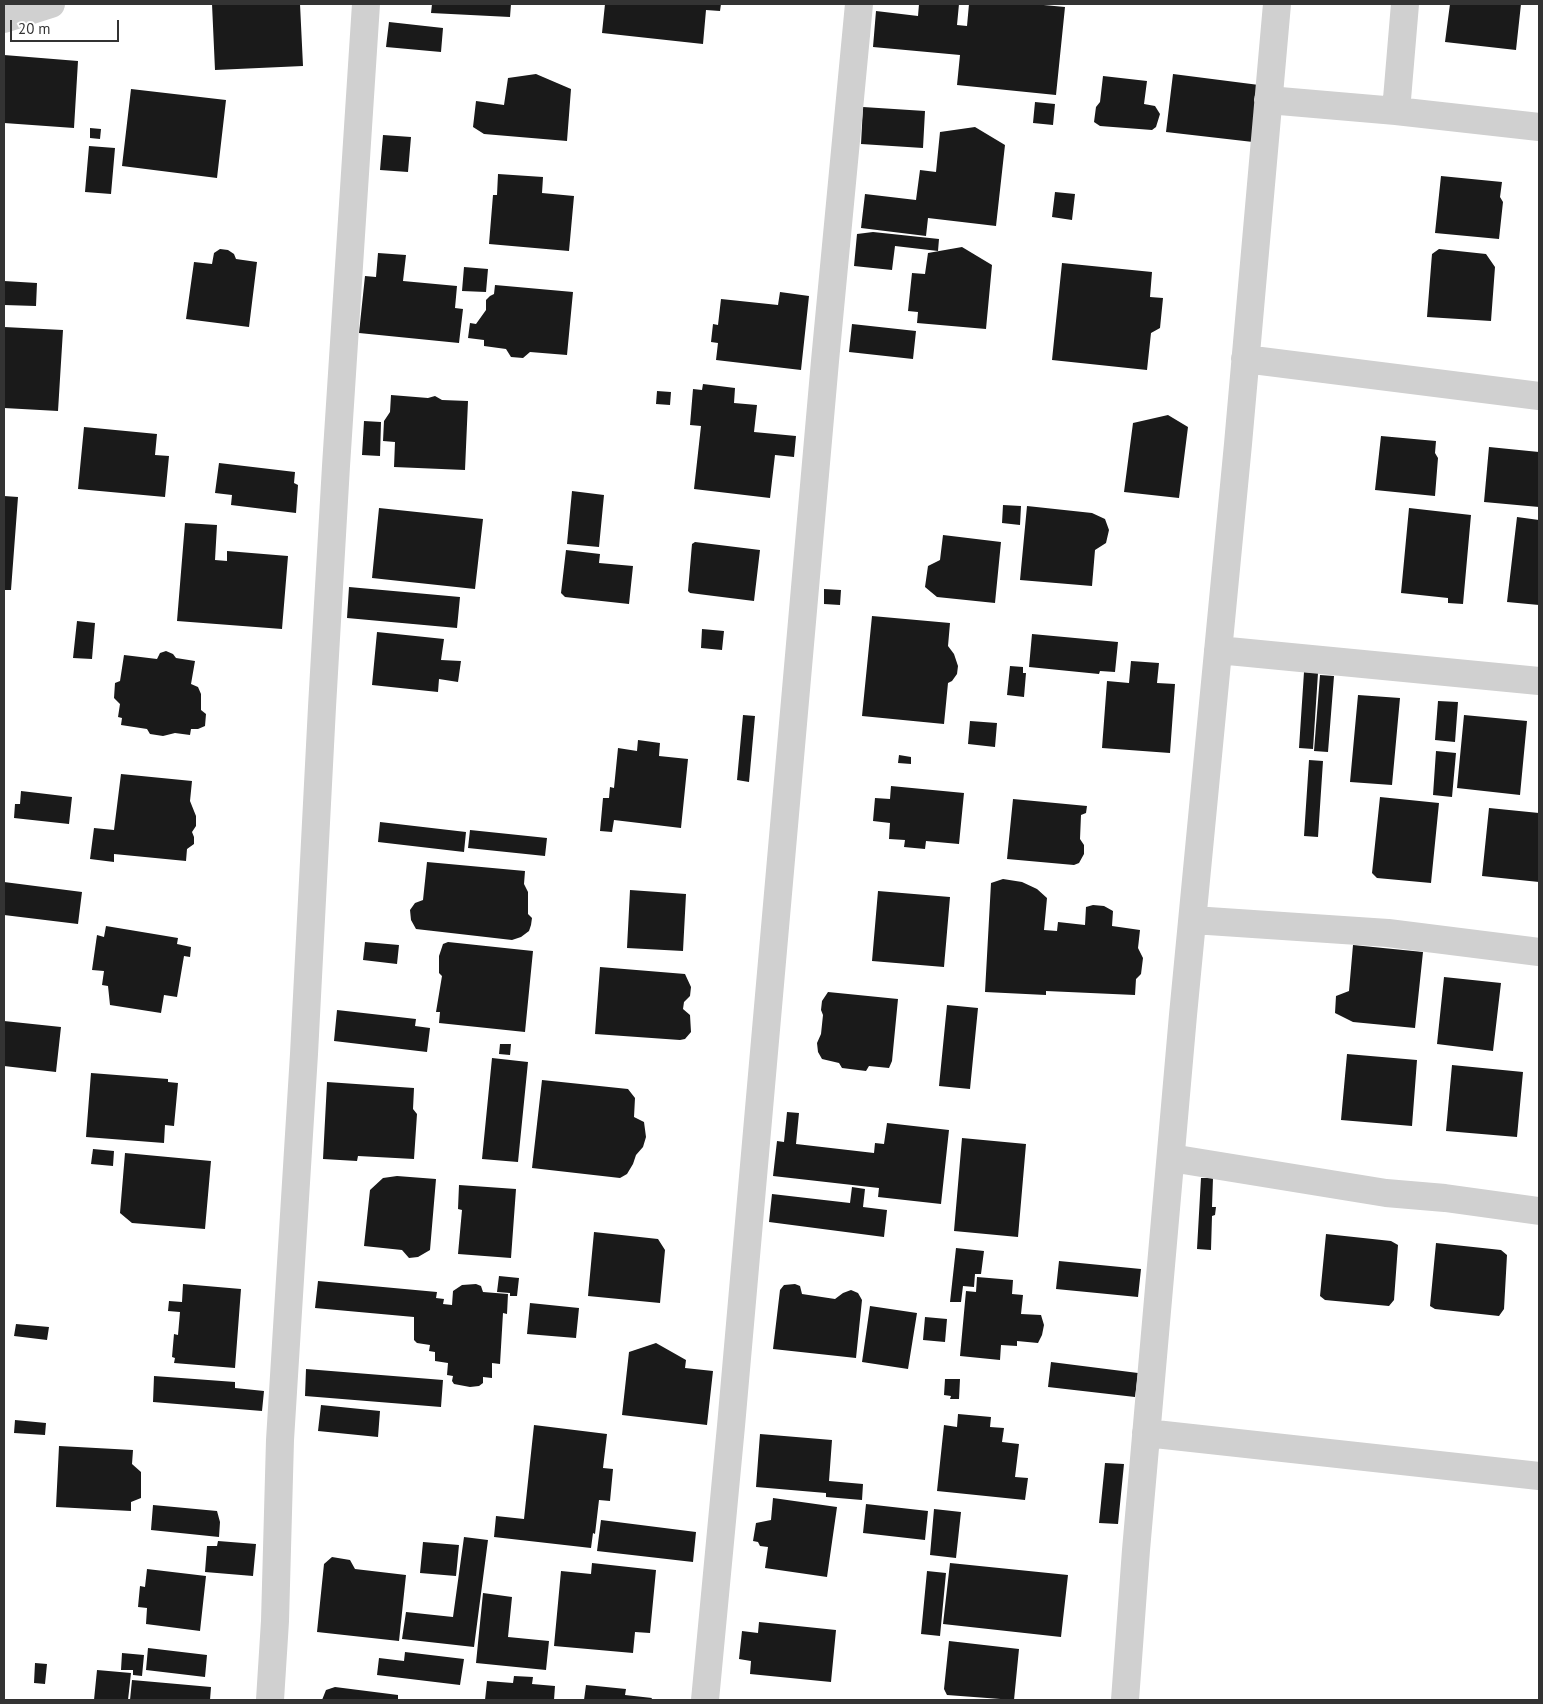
<!DOCTYPE html>
<html>
<head>
<meta charset="utf-8">
<style>
  body { margin:0 }
  #map { position:relative; width:1543px; height:1704px; overflow:hidden; background:#fff; font-family:"PT Sans",sans-serif }
  canvas { display:block }
  .frame { position:absolute; inset:0; border:5px solid #333; pointer-events:none }
  .scale { position:absolute; left:10px; top:20px; width:109px; height:22px; box-sizing:border-box; border:2px solid #333; border-top:0; padding-left:6px; font-size:15px; line-height:18px; white-space:nowrap; color:#333; -webkit-text-stroke:4px #fff; paint-order:stroke }
</style>
</head>
<body>
<div id="map">
<canvas width="1543" height="1704"></canvas>
<div class="frame"></div>
<div class="scale">20 m</div>
</div>
<script>
const ctx = document.querySelector('canvas').getContext('2d');
ctx.lineJoin = 'round';
function fillPath(path, color) { ctx.fillStyle = color; ctx.fill(path, 'evenodd'); }
const toPath = rows => new Path2D(rows.map(r => 'M' + r).join(''));
function stroke(path, color, width, dash) { ctx.strokeStyle = color; ctx.lineWidth = width; ctx.lineCap = dash ? 'butt' : 'round'; ctx.setLineDash(dash || []); ctx.stroke(path); }
fillPath(toPath([
  [212,4,300,4,303,66,215,70],
  [432,4,511,4,510,17,431,13],
  [605,4,721,4,720,11,706,10,703,44,602,33],
  [919,4,959,4,957,25,967,26,969,4,1033,4,1065,7,1056,95,957,85,960,55,873,47,876,11,918,16],
  [1450,4,1521,4,1516,50,1445,42],
  [389,22,443,28,441,52,386,47],
  [4,55,78,61,74,128,4,123],
  [536,74,571,89,567,141,484,134,473,127,476,101,504,105,508,78],
  [1173,74,1259,85,1253,142,1166,132],
  [1103,76,1147,81,1144,104,1155,106,1160,114,1156,127,1152,130,1100,126,1094,122,1096,107,1100,102],
  [131,89,226,100,217,178,122,166],
  [1035,102,1055,104,1053,125,1033,123],
  [863,107,925,111,923,148,861,144],
  [975,127,1005,145,996,226,928,218,926,236,861,228,865,194,916,200,920,170,936,172,940,132],
  [90,128,101,129,100,139,90,138],
  [383,135,411,137,408,172,380,170],
  [89,146,115,148,111,194,85,192],
  [498,174,543,177,542,193,574,196,569,251,489,244,493,195,497,195],
  [1441,176,1502,182,1500,197,1503,202,1499,239,1435,233],
  [1055,192,1075,194,1072,220,1052,217],
  [873,232,939,239,938,251,895,246,892,270,854,266,857,234],
  [962,247,992,265,986,329,917,323,918,312,908,311,912,273,925,274,928,253],
  [220,249,228,250,234,254,236,259,257,262,249,327,186,319,194,262,212,264,214,253],
  [1439,249,1486,254,1495,267,1491,321,1427,317,1432,254],
  [378,253,406,255,403,281,457,286,455,308,463,309,459,343,359,333,365,276,376,277],
  [1062,263,1152,272,1150,297,1163,298,1160,328,1151,333,1147,370,1052,360],
  [464,267,488,269,486,292,462,291],
  [4,281,37,283,36,306,4,305],
  [495,285,573,292,567,355,530,352,523,358,511,357,506,349,484,346,484,340,468,338,470,323,476,324,486,310,486,300,490,296,494,294],
  [780,292,809,296,801,370,716,360,718,343,711,342,713,324,718,325,721,299,778,305],
  [852,324,916,331,913,359,849,352],
  [4,327,63,330,58,411,4,408],
  [703,384,735,388,734,403,757,405,754,432,796,436,794,457,775,455,770,498,694,489,701,426,690,425,693,389,702,390],
  [657,391,671,392,670,405,656,404],
  [391,395,428,398,435,396,442,400,468,401,465,470,394,467,395,442,383,441,384,421,390,412],
  [1168,415,1188,427,1179,498,1124,492,1133,423],
  [364,421,381,422,380,456,362,455],
  [84,427,157,434,155,455,169,456,165,497,78,489],
  [1381,436,1436,441,1435,453,1438,458,1435,496,1375,490],
  [1489,447,1539,452,1539,507,1484,502],
  [219,463,295,472,294,483,298,485,296,513,231,505,232,495,215,493],
  [572,491,604,495,599,547,567,544],
  [4,496,18,497,11,590,4,590],
  [1003,505,1021,506,1020,525,1002,523],
  [1027,506,1092,513,1105,519,1109,530,1106,543,1095,550,1092,586,1020,580],
  [379,508,483,519,475,589,372,578],
  [1409,508,1471,515,1463,604,1448,603,1448,598,1401,593],
  [1517,517,1539,520,1539,605,1507,602],
  [185,523,217,525,215,560,227,561,227,551,288,556,282,629,177,621],
  [943,535,1001,542,995,603,937,597,925,587,928,566,940,560],
  [695,542,760,550,754,601,690,593,688,591,692,544],
  [566,550,600,554,599,563,633,566,629,604,565,597,561,593],
  [349,587,460,597,457,628,347,618],
  [824,589,841,590,840,605,824,604],
  [872,616,950,623,948,646,954,654,958,666,957,674,952,681,948,683,944,724,862,716],
  [77,621,95,623,92,659,73,658],
  [702,629,724,631,722,650,701,648],
  [377,632,444,639,441,660,461,661,458,682,439,679,438,692,372,685],
  [1032,634,1118,642,1115,672,1100,671,1099,674,1029,667],
  [166,651,173,654,176,658,195,661,191,684,198,687,201,694,201,710,206,714,205,726,198,729,191,729,190,735,175,733,163,736,150,734,147,729,121,725,122,718,118,717,120,704,114,698,115,683,120,681,124,655,157,659,160,653],
  [1131,661,1159,663,1157,683,1175,684,1170,753,1102,748,1107,681,1129,683],
  [1010,666,1023,667,1023,673,1026,673,1024,697,1007,695],
  [1304,672,1318,673,1313,749,1299,748],
  [1320,675,1334,676,1328,752,1314,751],
  [1358,695,1400,698,1392,785,1350,782],
  [1438,701,1458,702,1455,742,1435,740],
  [743,715,755,716,749,782,737,780],
  [1464,715,1527,721,1520,795,1457,788],
  [970,721,997,723,995,747,968,744],
  [638,740,660,743,659,756,688,759,681,828,614,820,612,832,600,831,603,798,609,798,610,787,614,788,618,748,637,751],
  [1436,751,1456,753,1452,797,1433,795],
  [899,755,911,757,911,764,898,763],
  [1309,760,1323,761,1318,837,1304,836],
  [121,774,192,781,190,801,196,816,196,826,192,832,194,837,194,844,187,849,186,861,114,854,114,862,90,859,94,828,114,830],
  [891,786,964,793,959,844,926,841,925,849,904,847,905,840,889,839,890,823,873,821,875,798,890,799],
  [21,791,72,797,69,824,14,818,15,804,20,804],
  [1380,797,1439,803,1431,883,1377,878,1372,873],
  [1013,799,1087,806,1086,813,1081,815,1080,839,1084,845,1084,854,1079,863,1074,865,1007,859],
  [1489,808,1539,813,1539,882,1482,876],
  [380,822,466,832,464,852,378,842],
  [470,830,547,838,545,856,468,848],
  [427,862,525,871,524,884,528,892,528,914,532,918,531,925,529,931,521,937,512,940,416,929,411,920,410,910,415,903,423,900],
  [1003,879,1022,882,1037,889,1047,898,1044,930,1057,931,1058,922,1085,925,1086,907,1093,905,1104,906,1113,911,1112,926,1140,930,1138,948,1143,958,1141,974,1136,979,1135,995,1046,991,1046,995,985,992,991,883],
  [4,882,82,892,78,924,4,915],
  [630,890,686,894,683,951,627,948],
  [878,891,950,897,944,967,872,961],
  [106,926,178,938,177,944,191,947,190,957,184,956,177,997,164,995,161,1013,110,1005,108,986,102,985,104,971,92,970,97,935,104,937],
  [365,942,399,945,397,964,363,960],
  [448,942,533,951,525,1032,439,1023,440,1012,436,1012,442,976,439,973,439,956,443,944],
  [1353,945,1423,952,1415,1028,1353,1022,1335,1013,1336,996,1349,991],
  [600,967,685,974,691,987,690,996,684,1002,683,1009,690,1015,691,1032,685,1039,680,1040,595,1034],
  [1444,977,1501,983,1493,1051,1437,1044],
  [828,992,898,999,892,1061,889,1068,869,1066,866,1071,842,1068,839,1063,822,1059,818,1052,817,1043,821,1034,823,1015,821,1010,822,1001],
  [947,1005,978,1008,970,1089,939,1086],
  [337,1010,416,1019,415,1026,430,1028,427,1052,334,1041],
  [4,1021,61,1027,56,1072,4,1066],
  [500,1044,511,1044,510,1055,499,1054],
  [1347,1054,1417,1060,1412,1126,1341,1120],
  [492,1058,528,1062,518,1162,482,1159],
  [1452,1065,1523,1072,1517,1137,1446,1131],
  [91,1073,168,1079,168,1082,178,1083,174,1126,165,1125,164,1143,86,1137],
  [542,1080,628,1089,635,1098,634,1117,644,1122,646,1137,643,1147,636,1155,633,1164,627,1174,620,1178,532,1168],
  [327,1082,414,1088,413,1109,417,1114,414,1159,358,1156,357,1161,323,1159],
  [787,1112,799,1113,796,1144,874,1153,875,1143,884,1144,887,1123,949,1130,941,1204,878,1197,879,1188,773,1176,777,1141,784,1142],
  [962,1138,1026,1144,1018,1237,954,1231],
  [93,1149,114,1151,113,1166,91,1164],
  [125,1153,211,1161,205,1229,132,1223,120,1213],
  [397,1176,436,1179,430,1250,418,1257,409,1258,402,1250,364,1246,370,1190,383,1178],
  [1201,1178,1213,1178,1212,1207,1216,1207,1215,1215,1212,1216,1211,1250,1197,1249],
  [459,1185,516,1189,511,1258,458,1254,462,1210,458,1209],
  [852,1187,865,1189,863,1207,887,1210,884,1237,769,1222,772,1194,850,1203],
  [594,1232,658,1239,665,1250,660,1303,588,1296],
  [1326,1234,1391,1241,1398,1245,1394,1300,1389,1306,1325,1300,1320,1296],
  [1436,1243,1501,1250,1507,1255,1504,1309,1499,1316,1435,1309,1430,1306],
  [956,1248,984,1251,981,1274,975,1274,974,1287,963,1286,961,1302,950,1302],
  [1059,1261,1141,1269,1138,1297,1056,1289],
  [499,1276,519,1278,517,1296,510,1296,510,1293,497,1292],
  [977,1277,1013,1280,1012,1294,1023,1295,1021,1314,1041,1315,1044,1325,1042,1335,1038,1343,1017,1341,1017,1346,1001,1345,1000,1360,960,1356,966,1291,976,1292],
  [318,1281,437,1292,436,1298,444,1299,443,1304,452,1305,453,1291,462,1285,476,1284,481,1286,483,1292,508,1294,507,1314,503,1313,500,1364,492,1363,492,1378,483,1377,483,1383,479,1386,470,1387,454,1384,452,1381,453,1376,447,1375,448,1363,435,1361,435,1352,429,1351,430,1345,417,1343,414,1340,414,1317,315,1308],
  [183,1284,241,1289,235,1368,174,1363,175,1358,172,1357,174,1334,178,1335,180,1312,168,1311,169,1301,182,1302],
  [795,1284,800,1286,802,1294,835,1299,843,1293,851,1290,858,1293,862,1300,856,1358,773,1349,780,1290,784,1285],
  [530,1303,579,1308,576,1338,527,1334],
  [870,1306,917,1313,908,1369,862,1362],
  [925,1317,947,1319,945,1342,923,1340],
  [16,1324,49,1327,47,1340,14,1336],
  [656,1343,686,1360,685,1368,713,1371,707,1425,622,1415,629,1352],
  [1051,1362,1138,1373,1135,1397,1048,1387],
  [306,1369,443,1380,441,1407,305,1396],
  [154,1376,235,1382,235,1388,264,1391,262,1411,153,1402],
  [945,1379,960,1379,959,1399,950,1399,951,1396,944,1395],
  [321,1405,380,1411,378,1437,318,1431],
  [958,1414,991,1417,990,1427,1004,1428,1002,1442,1019,1444,1015,1477,1028,1478,1025,1500,937,1491,944,1425,957,1427],
  [15,1420,46,1423,45,1435,14,1433],
  [534,1425,607,1434,603,1468,613,1469,610,1501,599,1500,595,1534,593,1533,591,1548,494,1537,496,1516,524,1519],
  [760,1434,832,1440,829,1481,863,1484,862,1500,826,1497,826,1493,756,1487],
  [59,1446,133,1450,132,1464,141,1472,141,1498,131,1502,131,1511,56,1507],
  [1105,1463,1124,1464,1118,1524,1099,1523],
  [773,1498,837,1507,827,1577,765,1568,768,1547,760,1546,758,1542,753,1541,756,1523,771,1520],
  [866,1504,928,1511,925,1540,863,1533],
  [153,1505,217,1511,220,1522,219,1537,151,1530],
  [934,1509,961,1512,956,1558,930,1555],
  [601,1520,696,1532,693,1562,597,1551],
  [464,1537,488,1540,474,1647,402,1639,406,1612,453,1617],
  [218,1541,256,1544,253,1576,205,1572,207,1546,217,1546],
  [423,1542,459,1545,456,1576,420,1573],
  [332,1557,350,1560,355,1569,406,1575,399,1641,317,1632,324,1564],
  [592,1563,656,1570,650,1633,635,1632,633,1653,554,1646,561,1571,591,1574],
  [950,1563,1068,1575,1061,1637,943,1624],
  [147,1569,206,1576,200,1631,146,1624,147,1608,138,1607,140,1586,145,1587],
  [927,1571,946,1573,940,1636,921,1634],
  [483,1593,512,1597,508,1637,549,1641,546,1670,476,1663],
  [759,1622,836,1630,831,1682,750,1674,751,1661,739,1659,742,1631,758,1633],
  [949,1641,1019,1649,1014,1700,947,1695,944,1689],
  [148,1648,207,1655,205,1677,146,1670],
  [405,1652,464,1659,460,1685,377,1675,379,1658,404,1661],
  [122,1653,144,1655,142,1676,133,1675,133,1670,121,1670],
  [35,1663,47,1664,45,1684,34,1683],
  [97,1670,131,1673,128,1700,94,1700],
  [514,1676,533,1677,532,1684,555,1686,554,1700,485,1700,487,1681,513,1683],
  [132,1680,211,1687,210,1700,130,1700],
  [586,1685,626,1689,625,1695,652,1698,651,1700,584,1700],
  [335,1687,398,1695,398,1700,322,1700,326,1690]
]), '#1a1a1a');
stroke(toPath([
  [4,19,51,4],
  [1268,100,1396,111,1539,127],
  [1396,111,1405,4],
  [1245,359,1539,396],
  [1218,650,1539,681],
  [1193,920,1388,933,1539,952],
  [1171,1158,1386,1193,1445,1198,1539,1211],
  [1146,1433,1539,1476],
  [270,1700,275,1621,280,1440,304,1054,322,707,336,466,366,4],
  [705,1700,731,1426,825,361,859,4],
  [1125,1700,1136,1550,1183,1015,1238,444,1277,4]
]), '#d0d0d0', 28);
</script>
</body>
</html>
